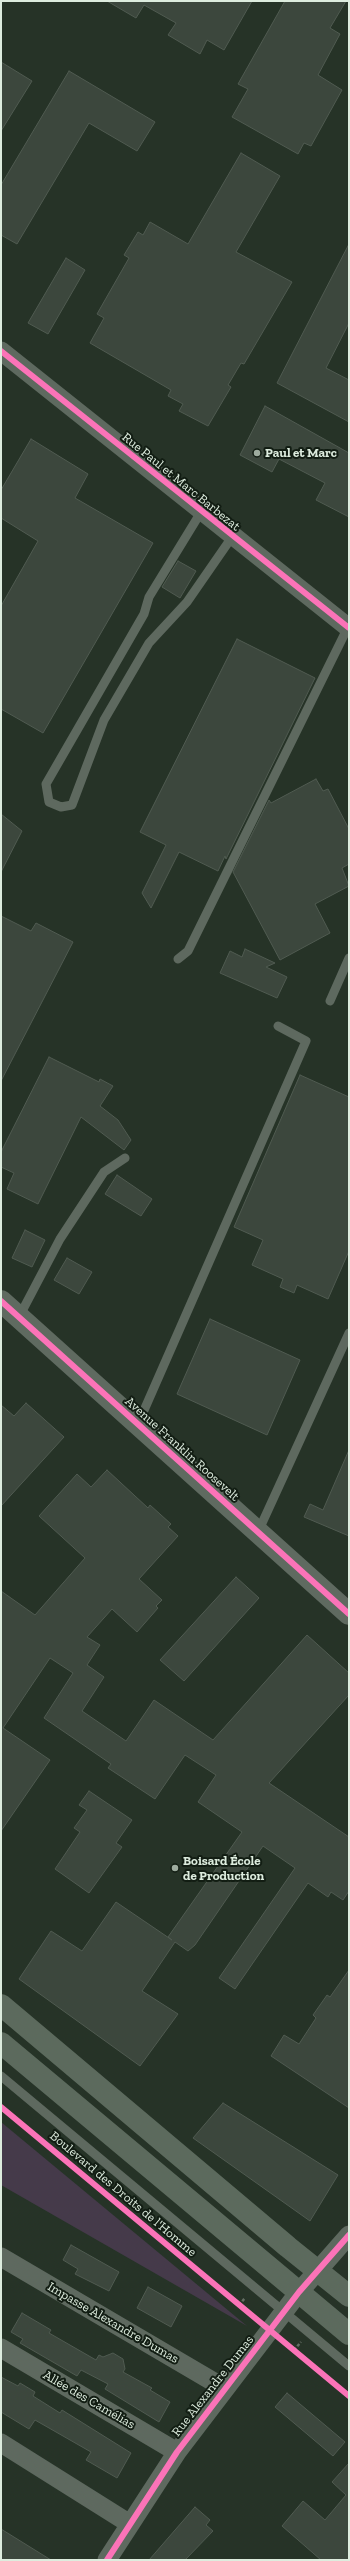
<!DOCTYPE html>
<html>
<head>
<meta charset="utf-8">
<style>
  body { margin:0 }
  #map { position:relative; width:350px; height:2561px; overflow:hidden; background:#263327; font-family:"Zilla Slab",serif }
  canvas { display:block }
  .frame { position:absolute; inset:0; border:2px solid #ddecde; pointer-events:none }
</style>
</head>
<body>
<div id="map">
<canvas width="350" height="2561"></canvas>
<div class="frame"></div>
</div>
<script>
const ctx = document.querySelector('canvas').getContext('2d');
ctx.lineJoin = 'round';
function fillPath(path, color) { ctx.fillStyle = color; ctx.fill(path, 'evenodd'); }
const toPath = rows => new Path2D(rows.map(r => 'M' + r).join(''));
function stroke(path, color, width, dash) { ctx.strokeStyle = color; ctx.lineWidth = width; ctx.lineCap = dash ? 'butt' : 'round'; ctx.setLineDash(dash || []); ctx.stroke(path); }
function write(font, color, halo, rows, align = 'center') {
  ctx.font = font + ' "Zilla Slab",serif'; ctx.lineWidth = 4; ctx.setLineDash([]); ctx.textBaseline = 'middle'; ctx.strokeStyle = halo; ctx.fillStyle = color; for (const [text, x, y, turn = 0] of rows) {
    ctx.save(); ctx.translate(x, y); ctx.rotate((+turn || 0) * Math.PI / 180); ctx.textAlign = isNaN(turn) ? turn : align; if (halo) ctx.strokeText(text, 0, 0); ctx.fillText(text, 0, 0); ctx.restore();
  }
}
fillPath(toPath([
  [1,2122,247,2326,1,2185]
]), '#453a4a');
const building = toPath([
  [107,1,252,1,224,50,207,40,200,54,168,35,176,23,144,5,136,18,107,1],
  [285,1,346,1,330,28,340,34,318,75,342,90,311,146,304,143,298,154,232,117,248,89,238,84,285,1],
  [1,62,32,81,1,131,1,62],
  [69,71,155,122,137,151,89,123,17,244,1,235,1,185,69,71],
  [241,153,280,176,236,252,292,282,244,364,241,363,228,385,231,387,208,426,179,411,183,404,168,396,171,390,90,343,104,318,97,314,129,258,124,255,138,232,143,235,150,222,188,244,241,153],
  [349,244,349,323,326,368,349,380,349,422,277,383,349,244],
  [66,258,85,270,48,334,28,323,66,258],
  [265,406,349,453,349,517,316,500,325,483,279,459,272,472,240,455,265,406],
  [31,439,88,474,75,498,153,543,43,733,1,709,1,606,38,541,1,518,1,490,31,439],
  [178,561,196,571,180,598,162,587,178,561],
  [237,639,315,678,226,859,225,856,218,871,179,852,151,908,142,893,166,845,140,832,237,639],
  [316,779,323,791,328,789,349,829,349,864,342,868,349,886,315,904,330,933,280,960,233,872,269,800,271,803,316,779],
  [1,814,22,831,1,872,1,814],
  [1,916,31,931,36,923,73,942,1,1081,1,916],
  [245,949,275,963,266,967,287,977,277,998,220,973,230,951,242,957,245,949],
  [49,1057,99,1082,100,1079,113,1086,100,1106,118,1120,131,1140,124,1150,81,1117,38,1204,7,1189,14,1173,1,1167,1,1152,49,1057],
  [300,1075,349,1097,349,1251,328,1299,297,1285,294,1293,280,1287,283,1279,252,1265,263,1240,234,1227,300,1075],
  [117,1175,152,1199,141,1216,105,1194,117,1175],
  [25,1230,45,1240,32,1267,12,1258,25,1230],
  [67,1258,92,1272,79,1294,54,1280,67,1258],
  [210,1319,300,1360,267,1435,177,1394,210,1319],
  [26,1403,64,1437,1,1506,1,1405,14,1416,26,1403],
  [349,1450,349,1536,304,1517,310,1504,323,1510,349,1450],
  [107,1470,148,1508,150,1505,171,1524,168,1527,178,1536,139,1579,162,1600,156,1606,158,1608,137,1632,112,1609,87,1637,100,1645,87,1665,104,1677,82,1711,126,1741,154,1700,213,1740,307,1635,349,1673,349,1695,269,1783,349,1837,349,1891,343,1900,331,1892,328,1897,308,1883,235,1989,219,1978,295,1868,263,1846,195,1945,188,1951,175,1942,142,1991,178,2014,140,2066,19,1979,51,1931,82,1951,116,1902,172,1940,168,1937,242,1832,198,1802,216,1775,185,1755,155,1799,108,1768,111,1764,44,1718,73,1673,50,1658,3,1728,50,1760,1,1831,1,1591,35,1615,85,1558,39,1516,77,1474,91,1487,107,1470],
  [236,1577,259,1598,184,1681,160,1660,236,1577],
  [89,1791,132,1820,116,1843,122,1847,89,1893,55,1869,80,1832,74,1828,87,1810,79,1805,89,1791],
  [349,1970,349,2108,271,2056,284,2035,299,2044,316,2018,313,2015,327,1995,330,1997,349,1970],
  [223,2103,338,2175,310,2221,193,2138,223,2103],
  [71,2245,119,2272,109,2291,75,2274,78,2269,63,2260,71,2245],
  [148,2287,182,2306,171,2327,137,2308,148,2287],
  [22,2313,51,2330,49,2333,96,2360,99,2355,103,2357,113,2353,123,2359,125,2369,123,2372,152,2388,150,2390,170,2402,159,2422,105,2389,108,2384,81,2370,77,2376,20,2343,23,2339,11,2332,22,2313],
  [1,2377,18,2386,20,2383,35,2392,33,2396,60,2413,62,2410,131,2453,117,2478,86,2460,91,2452,35,2420,29,2429,1,2412,1,2377],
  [287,2393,345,2442,333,2456,275,2407,287,2393],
  [349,2463,349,2560,321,2560,282,2526,303,2501,325,2520,346,2495,332,2482,349,2463],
  [195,2507,210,2520,206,2525,213,2531,185,2560,149,2560,195,2507],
  [1,2529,51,2560,1,2560,1,2529]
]);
fillPath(building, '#3c473d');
stroke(building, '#505b51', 1);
stroke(toPath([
  [239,2305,245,2298],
  [294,2350,301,2342]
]), '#646e64', 2.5, [3, 2]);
stroke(toPath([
  [201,512,149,597,144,614,46,784,49,802,61,807,72,805,104,720,149,643,187,602,232,537],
  [178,959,188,951,348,627],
  [330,1001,349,958],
  [19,1317,60,1239,104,1172,125,1158],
  [138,1424,306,1041,278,1026],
  [258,1532,349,1333],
  [1,2076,349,2366]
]), '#5e695f', 9);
stroke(toPath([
  [1,351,349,628],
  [1,2257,224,2388],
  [1,2348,177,2452],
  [1,2443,130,2524],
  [107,2560,177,2452,299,2292,349,2235]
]), '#5e695f', 19);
stroke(toPath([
  [1,1301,349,1614]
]), '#5f6a60', 22);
stroke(toPath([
  [1,2005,288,2247,349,2296],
  [1,2043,349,2334]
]), '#5c6a5d', 22);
stroke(toPath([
  [1,351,349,628],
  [1,1301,349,1614],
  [1,2107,349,2396],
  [107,2560,177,2452,299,2292,349,2235]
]), '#fb73b8', 6);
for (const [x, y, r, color] of [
  [257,453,4,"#9dab9e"],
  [175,1868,4,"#9dab9e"]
]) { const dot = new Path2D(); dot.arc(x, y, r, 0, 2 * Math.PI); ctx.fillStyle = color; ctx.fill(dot); stroke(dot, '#121d13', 1.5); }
write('bold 13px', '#ddecde', '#121d13', [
  ["Paul et Marc",265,453],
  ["Boisard École",183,1861],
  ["de Production",183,1876]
], 'left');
write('13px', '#ddecde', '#121d13', [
  ["Rue Paul et Marc Barbezat",181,482,39],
  ["Avenue Franklin Roosevelt",182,1449,42],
  ["Boulevard des Droits de l'Homme",123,2194,40],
  ["Impasse Alexandre Dumas",113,2323,30],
  ["Rue Alexandre Dumas",213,2386,-52],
  ["Allée des Camélias",89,2400,30]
]);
</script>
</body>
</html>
